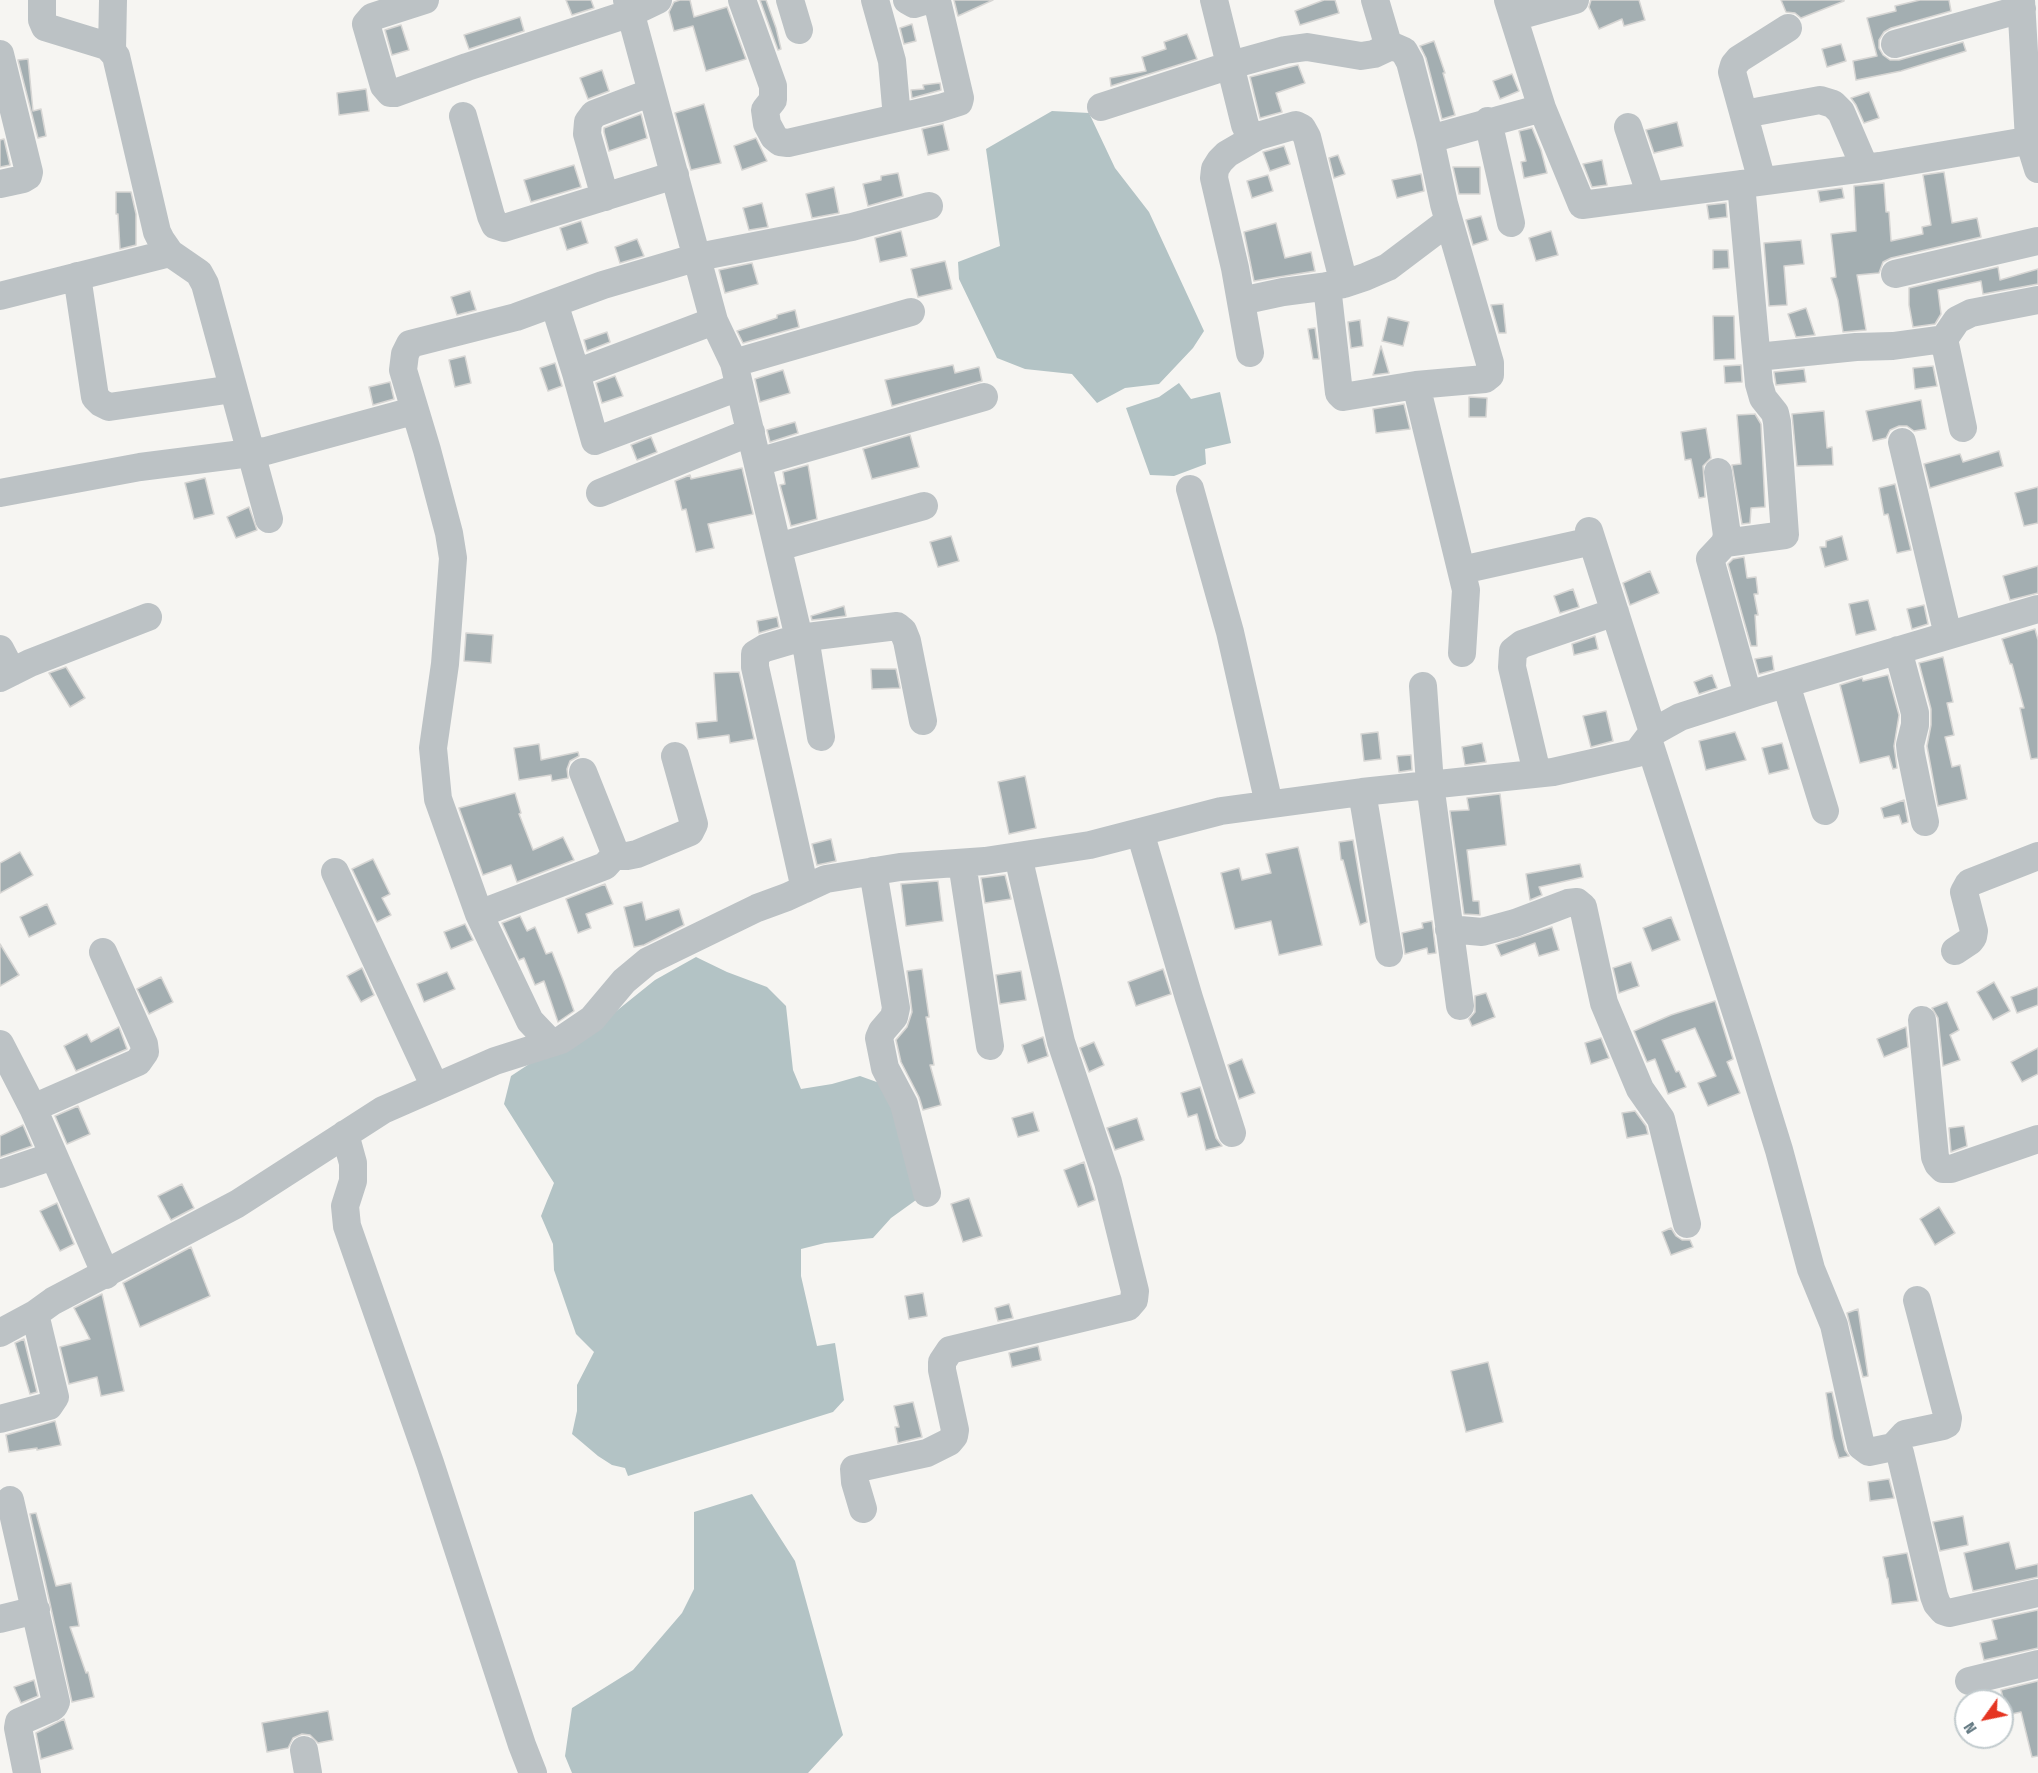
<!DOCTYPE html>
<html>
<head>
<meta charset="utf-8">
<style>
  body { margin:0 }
  #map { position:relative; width:2038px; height:1773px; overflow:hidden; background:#f6f5f2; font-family:"Fira Sans Condensed",sans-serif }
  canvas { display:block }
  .north { position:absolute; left:1954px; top:1689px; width:60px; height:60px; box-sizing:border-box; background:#fff; border:2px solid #c1cacd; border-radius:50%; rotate:237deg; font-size:16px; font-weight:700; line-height:24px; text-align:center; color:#647a83 }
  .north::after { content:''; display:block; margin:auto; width:21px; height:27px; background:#e53522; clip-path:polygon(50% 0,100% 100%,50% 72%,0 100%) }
</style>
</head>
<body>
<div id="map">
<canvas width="2038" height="1773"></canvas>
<div class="north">N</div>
</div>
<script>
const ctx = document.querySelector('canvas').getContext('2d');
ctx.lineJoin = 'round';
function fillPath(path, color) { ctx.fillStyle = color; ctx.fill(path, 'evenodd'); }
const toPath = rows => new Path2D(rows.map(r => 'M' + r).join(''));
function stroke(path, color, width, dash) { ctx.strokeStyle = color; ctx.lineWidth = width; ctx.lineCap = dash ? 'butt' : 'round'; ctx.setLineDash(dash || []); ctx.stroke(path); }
fillPath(toPath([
  [1052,111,1089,113,1115,168,1149,212,1204,331,1193,348,1159,384,1125,388,1097,403,1072,374,1025,369,997,358,959,279,958,262,1000,246,986,149],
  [1179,383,1191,399,1220,392,1231,443,1205,449,1206,464,1174,476,1150,475,1126,408,1159,397],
  [696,957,727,972,767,987,786,1006,793,1070,801,1089,832,1084,860,1076,885,1085,923,1195,891,1218,873,1238,825,1243,801,1249,801,1276,817,1346,835,1343,844,1400,833,1412,628,1476,625,1468,612,1465,598,1456,572,1434,577,1411,577,1385,594,1352,576,1334,554,1270,553,1244,541,1216,554,1183,504,1104,511,1076,555,1047,589,1033,655,980],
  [752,1494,795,1561,843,1735,808,1773,572,1773,565,1756,572,1708,633,1670,682,1613,694,1589,694,1512]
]), '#b3c3c5');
const building = toPath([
  [566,0,591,0,594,8,572,15,566,0],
  [680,0,690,0,694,17,727,7,746,59,706,71,693,26,674,31,669,12,674,2,680,0],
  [760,0,766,0,776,28,781,49,778,50,760,0],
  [954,0,993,0,958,16,954,0],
  [1324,0,1335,0,1339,13,1300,25,1295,11,1324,0],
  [1591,0,1639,0,1645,20,1624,26,1622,19,1599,29,1589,7,1591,0],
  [1781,0,1844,0,1844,1,1801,18,1795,13,1786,12,1781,0],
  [1920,0,1949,0,1951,11,1891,28,1884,32,1879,40,1879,48,1883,55,1890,60,1899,60,1963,42,1966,51,1901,71,1856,80,1853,61,1877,56,1867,18,1896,11,1895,6,1920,0],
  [520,17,524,31,469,49,464,35,520,17],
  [912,24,916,41,904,44,900,28,912,24],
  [401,25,409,50,392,55,385,30,401,25],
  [1187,34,1197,59,1111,86,1110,78,1146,71,1142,57,1166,49,1164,42,1187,34],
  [1434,41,1445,73,1443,73,1455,115,1442,119,1426,58,1420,46,1434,41],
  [1841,44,1846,61,1827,67,1822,49,1841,44],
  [28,59,33,111,41,109,46,136,38,138,18,60,28,59],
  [1298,65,1305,83,1276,93,1282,112,1260,118,1250,77,1298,65],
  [602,70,609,91,588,99,580,78,602,70],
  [1512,74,1519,91,1500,99,1493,81,1512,74],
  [940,83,941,90,912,98,911,90,924,89,923,85,940,83],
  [366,89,369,111,339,115,337,93,366,89],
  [1869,92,1879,118,1864,123,1856,105,1851,98,1869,92],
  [704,104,721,163,691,170,675,113,704,104],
  [641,114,647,138,609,151,604,132,604,128,641,114],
  [1677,122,1683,146,1654,153,1646,130,1677,122],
  [943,124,949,150,928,155,922,129,943,124],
  [1532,128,1541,150,1547,173,1524,178,1521,162,1526,161,1519,131,1532,128],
  [756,138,767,161,742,170,734,146,756,138],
  [4,139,10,165,0,167,0,140,4,139],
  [1284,146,1290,164,1270,171,1263,152,1284,146],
  [1338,155,1345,174,1334,178,1329,158,1338,155],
  [1602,160,1607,185,1592,187,1583,164,1602,160],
  [574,165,581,187,531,202,524,180,574,165],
  [1453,167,1480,167,1480,194,1459,194,1453,167],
  [1944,172,1952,223,1977,218,1981,237,1891,258,1883,262,1879,273,1857,275,1866,330,1843,332,1838,300,1831,278,1836,277,1831,234,1856,231,1854,186,1884,183,1886,212,1889,212,1891,241,1923,234,1922,227,1931,225,1923,175,1944,172],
  [898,173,903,196,868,206,863,184,881,180,881,176,898,173],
  [1421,174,1424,191,1397,198,1392,180,1421,174],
  [1268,175,1273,191,1252,198,1247,181,1268,175],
  [834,187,839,213,812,218,806,194,834,187],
  [1842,188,1844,198,1820,202,1818,191,1842,188],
  [116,192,131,192,136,214,136,245,120,249,118,214,116,214,116,192],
  [762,203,768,227,749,230,743,208,762,203],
  [1726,203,1727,217,1709,219,1707,205,1726,203],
  [1481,216,1488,240,1473,245,1466,220,1481,216],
  [581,221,588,243,567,250,560,228,581,221],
  [1276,223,1285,258,1311,252,1315,271,1254,281,1244,232,1276,223],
  [901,231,907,256,880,262,875,238,901,231],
  [1551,231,1558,255,1536,261,1529,238,1551,231],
  [637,239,644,256,620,263,615,247,637,239],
  [1801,240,1804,264,1784,266,1787,305,1769,306,1764,243,1801,240],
  [1713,250,1728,250,1729,268,1713,269,1713,250],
  [945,261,952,289,918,297,911,269,945,261],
  [752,263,758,284,725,293,719,270,752,263],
  [1998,267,2000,280,2038,269,2038,284,1983,294,1981,281,1938,290,1941,314,1935,324,1913,327,1909,305,1909,288,1998,267],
  [470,291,476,310,457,315,451,297,470,291],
  [1503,304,1506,333,1499,333,1491,305,1503,304],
  [1806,308,1815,335,1796,337,1788,314,1806,308],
  [795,310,799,327,743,343,737,331,777,318,777,315,795,310],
  [1713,316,1734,316,1735,359,1714,360,1713,316],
  [1388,317,1409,322,1403,346,1382,341,1388,317],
  [1360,320,1363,346,1351,348,1348,322,1360,320],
  [1315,328,1319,359,1313,359,1308,329,1315,328],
  [607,332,610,342,587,351,584,340,607,332],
  [1381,346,1389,373,1373,375,1381,346],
  [465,356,471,383,455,387,449,360,465,356],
  [555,363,562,386,548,391,540,368,555,363],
  [953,365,955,373,979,367,982,381,892,406,885,380,953,365],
  [1741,365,1742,382,1725,383,1724,366,1741,365],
  [1933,366,1937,386,1915,389,1913,368,1933,366],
  [1804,369,1806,382,1776,385,1774,372,1804,369],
  [783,370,790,393,760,402,755,379,783,370],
  [615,376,623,396,602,403,596,383,615,376],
  [390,382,394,399,373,405,369,387,390,382],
  [1469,397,1487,398,1486,417,1469,417,1469,397],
  [1921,400,1926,429,1914,431,1907,426,1899,426,1890,430,1886,438,1873,441,1866,411,1921,400],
  [1404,404,1410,429,1376,433,1373,409,1404,404],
  [1824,411,1827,448,1832,447,1833,465,1797,466,1792,414,1824,411],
  [1755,414,1761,424,1765,507,1751,508,1750,523,1742,524,1732,465,1741,464,1737,415,1755,414],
  [795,422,798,433,770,442,767,430,795,422],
  [1706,428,1711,458,1703,466,1705,497,1699,498,1691,459,1685,460,1681,432,1706,428],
  [910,435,919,467,872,479,863,449,910,435],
  [651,437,657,452,637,460,631,445,651,437],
  [1999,451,2003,466,1930,488,1924,464,1960,454,1963,462,1999,451],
  [808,465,817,519,791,526,780,485,785,484,783,472,808,465],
  [742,468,753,514,708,524,714,548,696,552,686,509,682,510,675,481,690,475,691,479,742,468],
  [205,478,214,514,194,519,185,483,205,478],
  [1895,484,1911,550,1897,553,1888,514,1884,515,1879,488,1895,484],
  [2038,487,2038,523,2024,526,2015,493,2038,487],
  [249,507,257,530,236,538,227,517,249,507],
  [951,536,959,561,938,567,930,542,951,536],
  [1842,536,1848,560,1825,567,1820,547,1826,547,1826,541,1842,536],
  [1744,557,1747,578,1756,577,1758,594,1754,594,1758,615,1755,615,1757,646,1751,646,1728,564,1733,559,1744,557],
  [2038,566,2038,593,2010,600,2003,576,2038,566],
  [1650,571,1659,593,1630,605,1623,583,1650,571],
  [1573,589,1579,607,1560,613,1554,596,1573,589],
  [1868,600,1876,630,1856,635,1849,604,1868,600],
  [1924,605,1928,624,1912,629,1907,609,1924,605],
  [844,606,846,616,812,620,811,616,844,606],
  [777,617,779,627,759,633,757,621,777,617],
  [2035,629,2038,640,2038,758,2031,759,2020,708,2024,708,2012,664,2010,664,2002,639,2035,629],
  [466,633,493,635,491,663,464,661,466,633],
  [1595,636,1598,649,1574,655,1572,644,1595,636],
  [1772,656,1774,670,1759,674,1755,659,1772,656],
  [1943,657,1953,702,1947,703,1954,735,1945,737,1952,767,1960,765,1967,799,1938,806,1927,746,1931,725,1931,709,1919,663,1943,657],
  [66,667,85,698,70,707,49,673,66,667],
  [871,669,896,669,900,688,872,689,871,669],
  [739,672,754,739,730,743,729,735,698,739,696,723,717,721,714,673,739,672],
  [1712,675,1717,688,1699,694,1694,682,1712,675],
  [1888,675,1899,715,1894,746,1897,768,1893,769,1889,756,1860,763,1840,685,1862,678,1863,681,1888,675],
  [1606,711,1613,741,1591,747,1583,716,1606,711],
  [1378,732,1381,759,1364,761,1361,734,1378,732],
  [1735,732,1746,760,1706,770,1699,741,1735,732],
  [1482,743,1486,762,1465,765,1462,747,1482,743],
  [1782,743,1789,769,1769,774,1762,748,1782,743],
  [539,744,541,760,578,752,579,756,570,761,567,769,568,778,552,781,551,775,519,780,514,748,539,744],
  [1411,755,1412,770,1399,772,1397,756,1411,755],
  [1025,776,1036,828,1009,834,998,782,1025,776],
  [515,793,521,813,519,814,533,850,563,837,574,860,517,882,511,865,483,875,459,808,515,793],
  [1500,794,1506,845,1467,850,1473,901,1479,901,1480,915,1464,914,1450,811,1469,810,1467,798,1500,794],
  [1904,800,1908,822,1902,824,1899,815,1884,818,1881,808,1904,800],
  [831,839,836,861,817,865,812,844,831,839],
  [1353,840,1367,922,1360,925,1343,860,1341,860,1339,842,1353,840],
  [1298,847,1322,945,1279,955,1271,921,1235,929,1221,873,1239,868,1242,880,1271,873,1266,854,1298,847],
  [20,852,33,875,0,893,0,863,20,852],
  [373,859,390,894,382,898,391,915,377,922,352,869,373,859],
  [1580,864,1583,877,1539,887,1542,895,1530,900,1526,874,1580,864],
  [1005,875,1011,899,985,903,981,878,1005,875],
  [938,881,943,921,906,926,901,884,938,881],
  [605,884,613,904,586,914,591,928,578,933,566,899,605,884],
  [642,902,646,920,679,909,684,925,644,945,634,947,624,907,642,902],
  [47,904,56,924,29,937,20,917,47,904],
  [520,916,527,931,535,927,546,954,552,952,563,980,574,1011,558,1022,544,981,535,985,524,958,519,960,502,923,520,916],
  [1671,917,1680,940,1652,951,1643,928,1671,917],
  [1432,921,1436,953,1428,954,1427,948,1405,954,1402,933,1423,928,1422,923,1432,921],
  [465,924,473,940,451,949,444,932,465,924],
  [1552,927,1559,950,1539,956,1535,943,1501,956,1496,945,1552,927],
  [0,944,19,975,0,986,0,944],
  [1631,962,1639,986,1619,993,1613,968,1631,962],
  [362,968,374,995,361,1002,347,976,362,968],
  [922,969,929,1017,926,1017,934,1065,930,1065,941,1105,923,1110,919,1097,901,1062,896,1040,907,1027,912,1012,907,971,922,969],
  [1163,969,1171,994,1136,1006,1128,982,1163,969],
  [1021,971,1026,1000,1000,1004,996,975,1021,971],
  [447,972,455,989,424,1002,417,984,447,972],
  [161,977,173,1002,149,1014,137,989,161,977],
  [1994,982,2010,1011,1993,1020,1977,992,1994,982],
  [2038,987,2038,1005,2017,1013,2011,997,2038,987],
  [1486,993,1495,1017,1472,1026,1469,1019,1475,1012,1475,996,1486,993],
  [1715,1001,1733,1059,1727,1062,1740,1093,1708,1106,1698,1083,1716,1076,1695,1028,1662,1040,1676,1072,1679,1071,1686,1087,1668,1094,1655,1059,1647,1062,1634,1031,1671,1015,1715,1001],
  [1947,1002,1959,1030,1950,1035,1960,1060,1943,1066,1938,1018,1932,1008,1947,1002],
  [119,1027,127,1049,76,1071,64,1046,87,1034,91,1042,119,1027],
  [1906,1027,1908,1047,1884,1057,1877,1039,1906,1027],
  [1043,1037,1048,1056,1028,1063,1022,1045,1043,1037],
  [1601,1038,1609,1058,1591,1064,1585,1043,1601,1038],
  [1094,1042,1104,1065,1089,1072,1080,1048,1094,1042],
  [2038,1048,2038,1074,2022,1082,2011,1062,2038,1048],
  [1242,1059,1255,1093,1239,1099,1228,1065,1242,1059],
  [1200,1087,1216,1138,1222,1146,1206,1150,1197,1114,1188,1117,1181,1093,1200,1087],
  [78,1106,90,1134,67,1144,55,1116,78,1106],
  [1635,1111,1646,1126,1648,1134,1627,1138,1622,1113,1635,1111],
  [1033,1112,1039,1131,1018,1137,1012,1118,1033,1112],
  [1137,1118,1144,1140,1115,1150,1107,1128,1137,1118],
  [23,1125,32,1146,0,1157,0,1136,23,1125],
  [1964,1126,1967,1146,1951,1152,1949,1128,1964,1126],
  [1084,1162,1095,1200,1078,1207,1064,1170,1084,1162],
  [182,1184,194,1208,171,1220,158,1196,182,1184],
  [969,1198,982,1236,963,1242,951,1204,969,1198],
  [57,1203,74,1244,60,1251,40,1211,57,1203],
  [1939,1207,1955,1233,1935,1245,1920,1219,1939,1207],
  [1671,1228,1676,1236,1682,1240,1690,1240,1693,1247,1671,1255,1662,1232,1671,1228],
  [191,1247,210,1296,140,1327,123,1283,191,1247],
  [923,1293,927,1316,909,1319,905,1296,923,1293],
  [102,1294,124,1391,101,1396,97,1377,69,1384,60,1347,90,1339,74,1308,102,1294],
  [1009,1304,1013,1318,998,1321,995,1308,1009,1304],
  [1858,1309,1868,1376,1863,1377,1847,1313,1858,1309],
  [24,1339,37,1392,30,1394,15,1343,24,1339],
  [1038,1346,1041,1360,1012,1367,1009,1353,1038,1346],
  [1488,1362,1503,1422,1466,1432,1451,1371,1488,1362],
  [1832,1392,1845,1450,1849,1456,1839,1458,1833,1438,1826,1393,1832,1392],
  [913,1402,922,1437,898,1443,895,1427,899,1427,894,1406,913,1402],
  [55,1421,61,1445,37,1450,37,1448,9,1452,6,1435,55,1421],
  [1889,1479,1894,1498,1870,1501,1868,1482,1889,1479],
  [36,1513,56,1586,71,1583,79,1626,70,1627,86,1673,88,1672,94,1697,72,1702,30,1514,36,1513],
  [1963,1516,1968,1545,1940,1551,1933,1522,1963,1516],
  [2009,1542,2016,1569,2038,1564,2038,1577,1973,1591,1964,1553,2009,1542],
  [1907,1553,1918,1601,1892,1604,1888,1578,1887,1578,1883,1557,1907,1553],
  [2038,1610,2038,1648,1984,1660,1980,1643,1997,1639,1992,1620,2038,1610],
  [34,1680,38,1696,21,1703,14,1687,34,1680],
  [2038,1681,2038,1756,2032,1757,2021,1712,2007,1715,2001,1690,2038,1681],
  [328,1711,333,1740,318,1743,310,1735,302,1734,293,1738,288,1748,267,1752,262,1723,328,1711],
  [64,1719,73,1749,41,1759,36,1733,64,1719]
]);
fillPath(building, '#a3aeb1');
stroke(building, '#d7d6d4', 1.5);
stroke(toPath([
  [42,0,42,20,45,27,107,46,116,56,157,232,161,240,170,253,199,273,205,284,269,519],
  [425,0,372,17,366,24,384,86,390,93,395,93,467,67,631,13,658,0],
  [627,0,714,321,734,363,799,638,765,648,755,654,755,667,805,889],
  [742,0,773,86,773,100,765,110,767,124,774,137,780,142,788,143,940,108,959,102,960,98,938,5,935,0],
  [790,0,799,30],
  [875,0,892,61,897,118],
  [907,0,914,4,927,0],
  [1214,0,1245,125,1250,135,1258,136,1296,125,1302,128,1307,137,1344,284],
  [1375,0,1388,44,1404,51,1410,62,1430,139],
  [1508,0,1542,108],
  [2021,0,2029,140,2038,169],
  [1514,17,1575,0],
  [1895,44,2022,9],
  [112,50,113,0],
  [0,54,29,172,28,176,23,179,0,184],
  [1101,107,1231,65,1285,50,1307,47,1361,56,1374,54,1391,46],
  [1744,114,1820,100,1833,104,1841,112,1865,168],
  [463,116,491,216,495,225,504,228,675,175],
  [1488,121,1511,223],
  [1628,127,1651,196],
  [1762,181,1732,72,1734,65,1739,59,1788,28],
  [605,197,587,134,588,122,594,114,652,92],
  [1895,274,2038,241],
  [77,276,95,397,101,403,109,407,233,389],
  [1327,286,1339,393,1343,397,1416,385,1485,379,1490,375,1490,363,1444,204,1430,139,1542,108,1582,205,1880,166,2038,139],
  [0,296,170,253],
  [1241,301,1283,292,1344,284,1365,277,1388,267,1449,221],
  [554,303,576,373],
  [714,321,576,373,595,441,739,387],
  [1944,339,1963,428],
  [1250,353,1235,268,1214,178,1215,169,1220,161,1227,154,1258,136],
  [1757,357,1856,347,1893,346,1944,339,1957,320,1971,313,2038,300],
  [734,363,911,312],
  [1416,385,1466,590,1462,653],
  [1902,442,1948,635],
  [758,462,984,397],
  [1718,472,1727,535,1725,543,1710,559,1748,695],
  [1190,489,1230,632,1269,804],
  [0,493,140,467,266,451,413,411],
  [600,493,751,432],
  [1589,531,1653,732],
  [1725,543,1785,535,1777,422,1775,413,1763,398,1759,384,1741,184],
  [778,547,924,506],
  [1462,570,1592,541],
  [805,637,821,737],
  [799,638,897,626,903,631,907,641,923,721],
  [0,649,12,672],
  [1898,650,1915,713,1915,725,1910,745,1911,754,1925,822],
  [0,678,30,663,148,617],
  [1786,684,1825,811],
  [1423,686,1430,784,1460,1006],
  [1648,739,1745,1040,1779,1150,1811,1269,1834,1325,1861,1446,1869,1452,1893,1447,1900,1453,1934,1596,1937,1604,1943,1611,1949,1613,2038,1593],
  [1537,773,1512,667,1513,651,1522,644,1615,612],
  [1362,792,1389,953],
  [1140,832,1189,998,1232,1133],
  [614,856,627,856,637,854,690,832,694,824,675,756],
  [962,863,990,1046],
  [873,871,896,1008,894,1017,882,1031,879,1038,885,1068,904,1104,927,1193],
  [335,872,435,1087],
  [479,914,605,866,614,856,614,850,583,772],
  [1449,929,1482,932,1515,923,1568,903,1577,902,1583,907,1604,1003,1640,1089,1661,1119,1687,1224],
  [1955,951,1970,941,1973,937,1974,931,1964,892,1969,883,2038,856],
  [1922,1020,1935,1157,1938,1164,1943,1169,1951,1169,2038,1139],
  [551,1043,530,1021,479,914,438,799,433,748,445,664,453,558,449,533,427,450,403,370,405,354,410,344,516,317,603,285,698,257,852,227,929,206],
  [0,1044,33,1108,106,1275],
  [33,1108,138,1062,145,1052,144,1044,103,952],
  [345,1134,353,1163,353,1181,345,1206,347,1226,430,1463,522,1745,533,1773],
  [0,1174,53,1156],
  [0,1333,35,1314,53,1301,237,1204,383,1110,495,1061,561,1040,592,1019,624,981,648,961,757,908,787,897,826,879,900,867,985,861,1090,845,1221,811,1362,792,1553,772,1637,753,1653,732,1680,717,1758,692,2038,609],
  [0,1419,49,1406,55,1397,35,1314],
  [1893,1447,1905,1434,1943,1426,1947,1424,1948,1418,1917,1300],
  [10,1500,56,1702,54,1706,51,1708,19,1722,18,1728,27,1773],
  [863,1509,855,1482,854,1469,927,1453,949,1442,954,1436,955,1430,942,1370,942,1362,950,1350,1128,1307,1134,1300,1135,1291,1108,1182,1061,1042,1018,856],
  [0,1619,36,1610],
  [1969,1681,2038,1664],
  [304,1750,308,1773]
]), '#bcc2c5', 28);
</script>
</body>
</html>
